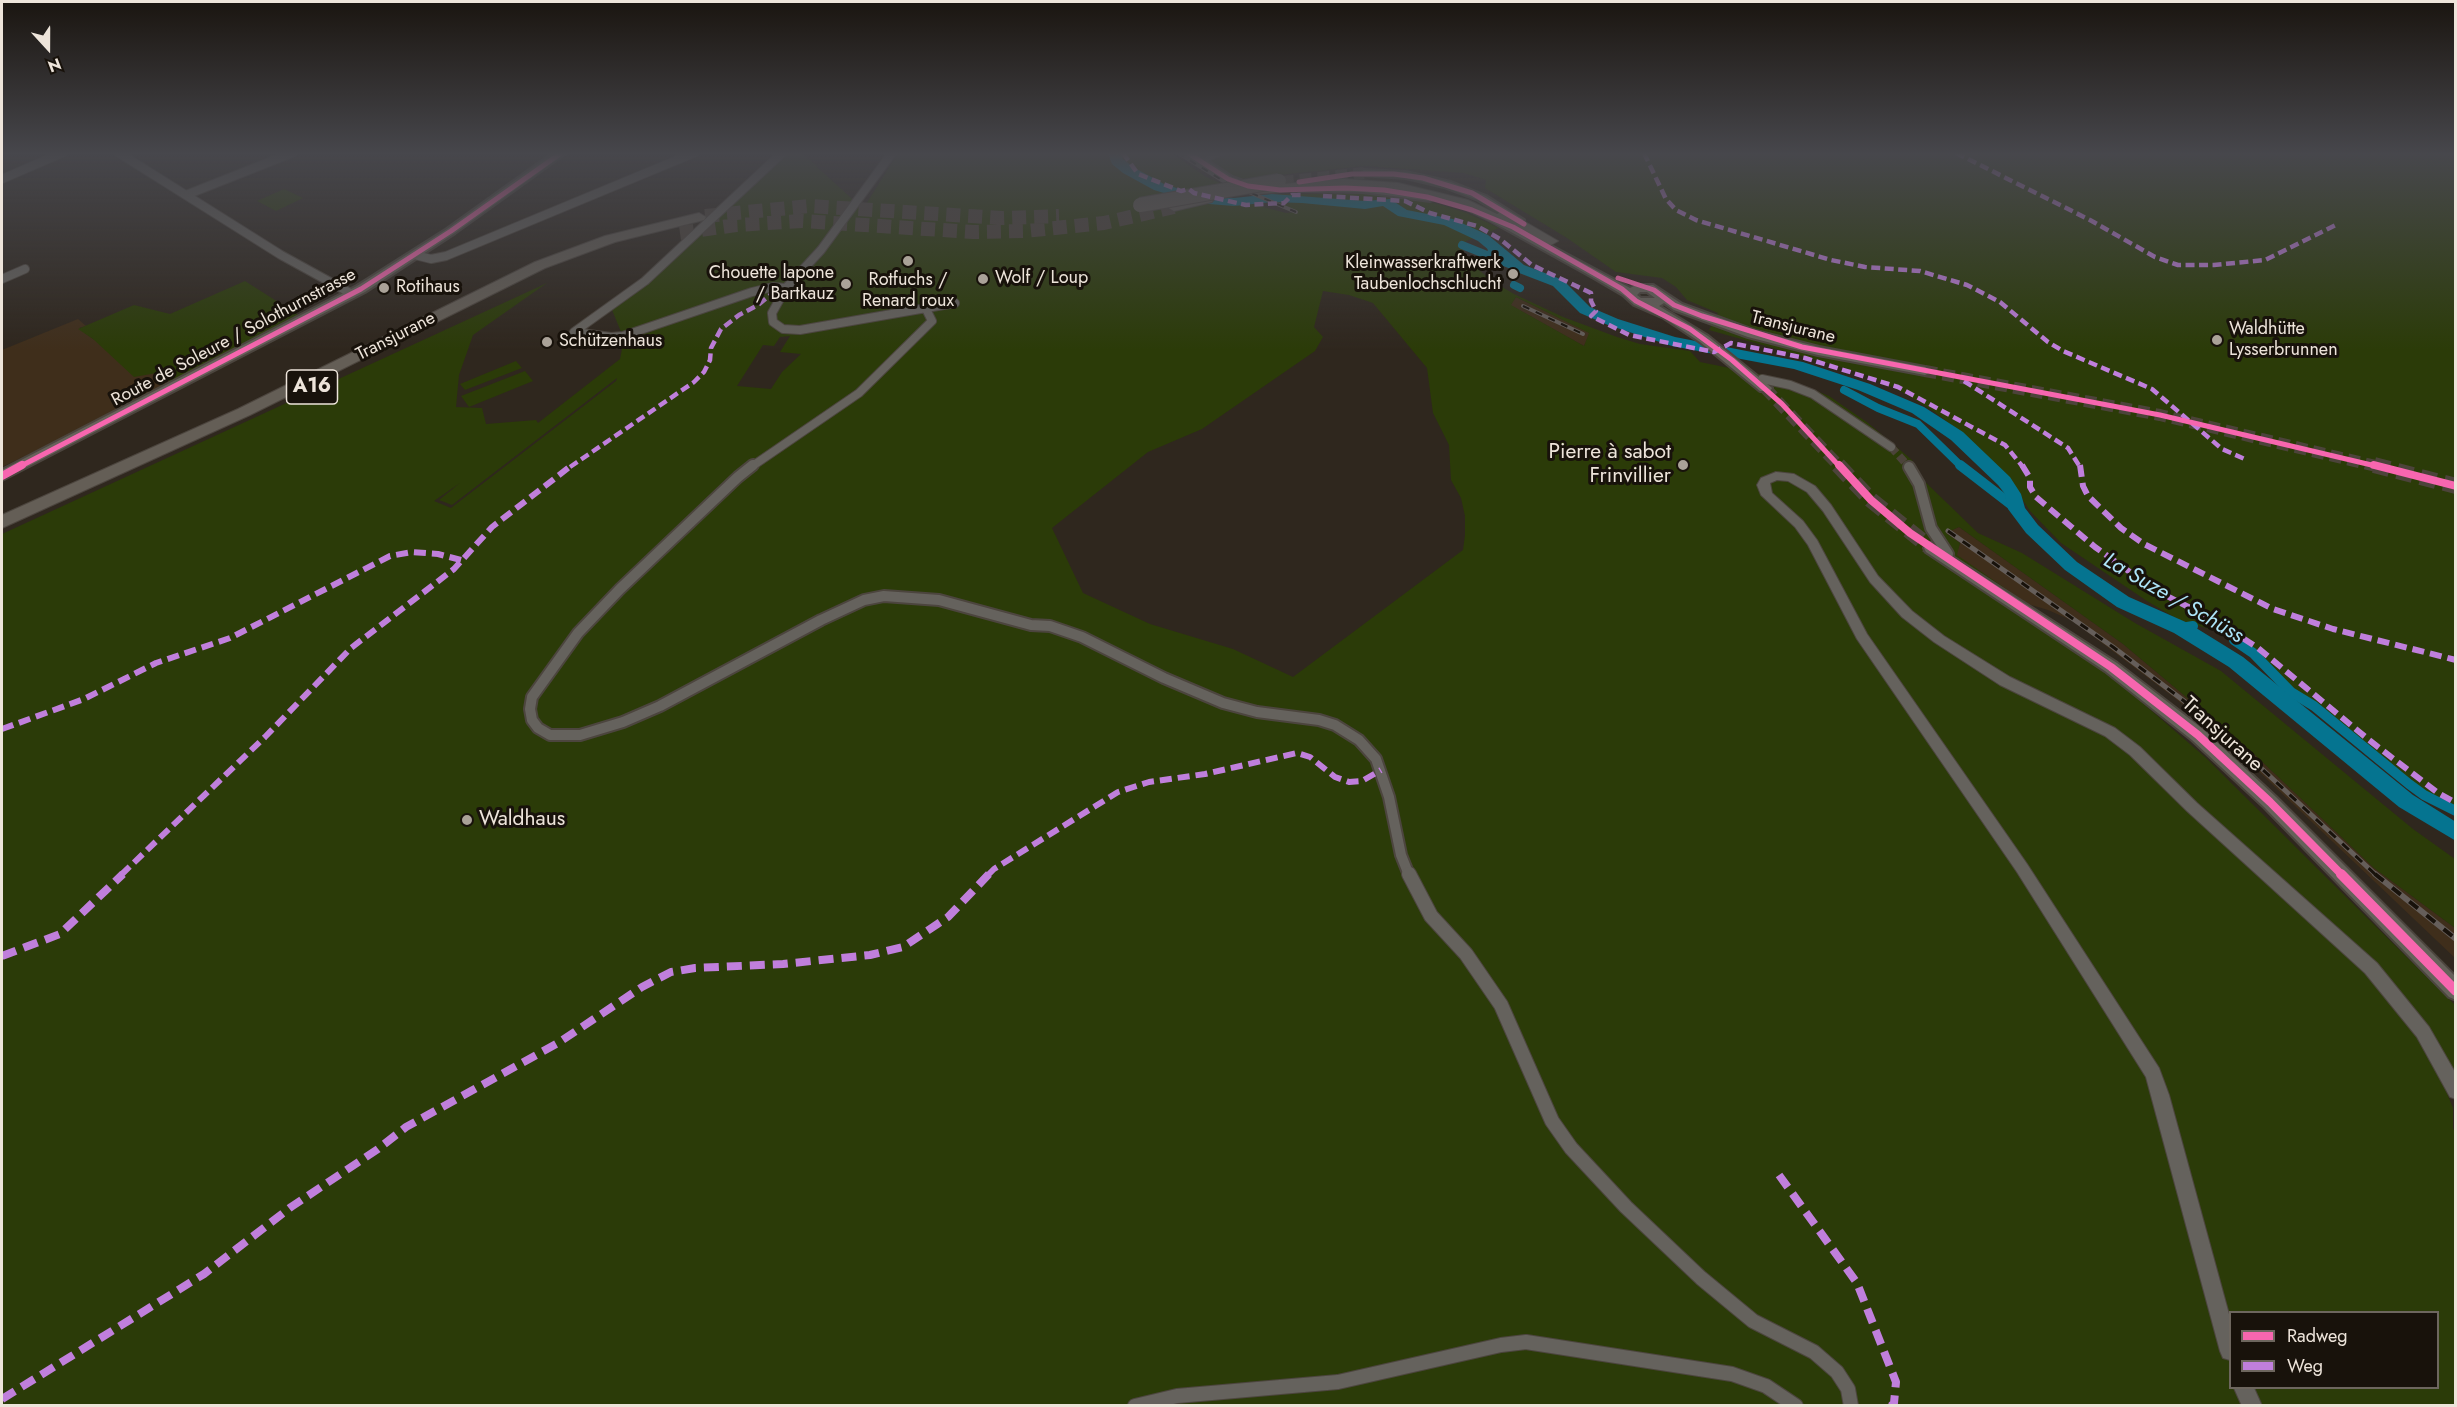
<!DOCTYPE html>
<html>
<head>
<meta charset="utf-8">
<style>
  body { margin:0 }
  #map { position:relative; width:2457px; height:1407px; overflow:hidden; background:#2f271e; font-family:Jost,sans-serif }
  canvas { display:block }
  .frame { position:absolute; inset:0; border:3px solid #ede4da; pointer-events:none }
  .legend { position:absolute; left:2229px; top:1311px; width:210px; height:78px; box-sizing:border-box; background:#18120b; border:2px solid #6d665e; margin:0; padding:8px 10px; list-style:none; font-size:18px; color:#ede4da }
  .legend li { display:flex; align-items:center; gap:12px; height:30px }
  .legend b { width:30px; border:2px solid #6d665e }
  .north { position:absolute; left:18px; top:18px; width:60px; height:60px; -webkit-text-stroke:4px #18120b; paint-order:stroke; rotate:159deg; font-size:16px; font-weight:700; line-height:24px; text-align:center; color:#ede4da }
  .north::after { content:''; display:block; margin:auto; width:21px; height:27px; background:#ede4da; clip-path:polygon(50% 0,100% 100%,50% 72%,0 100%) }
</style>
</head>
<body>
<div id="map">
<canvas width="2457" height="1407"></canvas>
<div class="frame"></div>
<ul class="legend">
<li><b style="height:8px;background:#f766af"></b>Radweg</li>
<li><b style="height:8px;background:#c07fdc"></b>Weg</li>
</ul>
<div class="north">N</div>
</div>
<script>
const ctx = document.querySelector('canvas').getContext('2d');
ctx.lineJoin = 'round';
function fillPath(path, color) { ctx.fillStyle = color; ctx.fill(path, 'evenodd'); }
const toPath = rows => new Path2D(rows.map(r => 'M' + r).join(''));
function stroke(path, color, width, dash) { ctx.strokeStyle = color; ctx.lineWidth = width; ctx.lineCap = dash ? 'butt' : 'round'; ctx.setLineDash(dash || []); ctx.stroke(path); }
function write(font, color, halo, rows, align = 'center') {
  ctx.font = font + ' Jost,sans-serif'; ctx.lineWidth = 6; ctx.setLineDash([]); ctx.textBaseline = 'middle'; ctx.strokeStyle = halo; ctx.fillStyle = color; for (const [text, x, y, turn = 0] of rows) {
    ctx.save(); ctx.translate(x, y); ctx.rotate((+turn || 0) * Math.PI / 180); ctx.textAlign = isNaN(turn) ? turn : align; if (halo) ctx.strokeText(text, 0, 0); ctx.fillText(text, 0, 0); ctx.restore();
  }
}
fillPath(toPath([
  [1516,297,1590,333,1584,346,1510,305],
  [78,319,86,326,79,328,93,339,148,373,162,372,173,385,2,467,2,350],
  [1959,527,2123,644,2254,754,2374,868,2455,928,2455,958,2232,746,2176,699,2073,621,2048,610,2028,604,1956,555,1960,543,1945,533]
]), '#3f2e1b');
fillPath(toPath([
  [790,153,802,153,863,209,898,153,1172,153,1206,177,1225,185,1226,197,1286,213,1298,212,1274,201,1268,194,1378,194,1438,204,1467,213,1499,228,1466,241,1461,255,1492,281,1514,294,1563,317,1617,337,1640,344,1690,351,1700,362,1789,380,1829,396,1868,423,1912,460,1917,474,1978,533,2022,553,2135,623,2221,671,2413,829,2455,859,2455,928,2374,868,2254,754,2123,644,1959,527,1946,533,1960,543,1957,555,2028,604,2205,757,2455,1005,2455,1073,2442,1081,2453,1108,2453,1128,2455,1132,2455,1405,2,1405,2,534,547,283,473,335,459,375,456,407,482,408,486,424,536,420,538,423,620,359,624,339,610,305],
  [1323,291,1349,295,1373,303,1427,368,1433,413,1449,445,1451,480,1461,498,1465,516,1465,535,1463,550,1293,677,1233,649,1150,624,1083,593,1052,528,1148,452,1202,429,1315,351,1323,337,1314,327],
  [1516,297,1589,333,1584,346,1511,305],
  [790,336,780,352,801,354,782,372,771,389,737,386,763,345,774,346,780,337],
  [617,378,616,381,451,508,434,501,460,483,439,500,452,505],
  [2230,1312,2438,1312,2438,1388,2230,1388],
  [1188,153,2455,153,2455,807,2416,786,2388,766,2290,691,2260,656,2233,636,2179,620,2147,601,2061,543,2030,511,2017,491,1996,468,1961,432,1933,411,1906,394,1869,376,1841,367,1709,330,1718,313,1687,300,1676,287,1662,278,1616,272,1567,238,1485,188,1486,180,1464,173,1364,166,1241,179,1200,161],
  [284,189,303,198,276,211,257,201],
  [245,281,300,316,173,385,162,372,134,377,93,339,78,329,134,305,170,314],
  [516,361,522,368,465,390,460,384],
  [525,371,533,381,469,407,461,396]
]), '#2b3b08');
stroke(toPath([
  [1462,245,1519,268],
  [1491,245,1493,259],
  [1514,285,1520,288],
  [1844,390,1878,408,1918,424,1962,467]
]), '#057490', 8);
stroke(toPath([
  [1960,465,2017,509],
  [2181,628,2193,626],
  [2234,640,2253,653,2291,692,2314,706,2409,784,2424,795,2456,811]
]), '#057490', 10);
fillPath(toPath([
  [1108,153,1120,153,1123,159,1133,167,1164,184,1198,195,1234,198,1272,194,1365,201,1390,199,1407,210,1453,219,1488,235,1524,265,1563,280,1590,307,1618,319,1675,337,1803,362,1870,384,1924,407,1963,432,2010,477,2021,494,2025,508,2038,525,2077,562,2129,597,2188,623,2243,657,2413,795,2456,822,2456,841,2399,807,2229,667,2174,633,2117,607,2065,570,2026,533,2008,509,2005,494,1998,485,1951,440,1912,413,1858,390,1794,369,1672,346,1608,325,1580,313,1553,286,1514,271,1478,241,1444,225,1398,216,1383,206,1365,209,1302,203,1272,202,1234,206,1197,203,1154,190,1123,173,1112,164,1108,153]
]), '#057490');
stroke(toPath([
  [1891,447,1909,467]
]), '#4c433a', 8, [8, 4]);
stroke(toPath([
  [1264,184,1364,173],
  [1925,371,2160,415,2380,467],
  [1765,388,1840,467]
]), '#4c433a', 12, [12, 6]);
stroke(toPath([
  [1838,465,1871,500,1931,548],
  [2374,465,2456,486]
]), '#4c433a', 16, [16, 8]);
stroke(toPath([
  [705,216,810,206,1002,218,1059,216],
  [680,233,736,225,802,221,973,232,1025,231,1104,223,1174,207]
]), '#4c433a', 14, [14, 8]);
const minorFar2 = toPath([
  [119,153,281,255,352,294],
  [782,153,645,281,574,332,611,337,623,336,752,292,773,287,786,288],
  [892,153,821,250,786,288,772,313,773,322,783,329,800,330,955,303],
  [2,179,62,153],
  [186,195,292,153],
  [415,255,431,259,446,256,694,153],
  [2,279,25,269],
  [1762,379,1790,385,1813,394,1891,447],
  [751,467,859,393,932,321,925,307]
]);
const minorFar1 = toPath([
  [753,465,738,477,620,589,578,633,532,697,530,709,532,720,538,728,550,735,580,735,623,722,660,706,821,620,864,600,884,596,939,600,1031,625,1050,626,1082,637,1164,678,1223,703,1257,712,1319,720,1335,725,1359,740,1376,759,1389,797,1401,855,1409,875],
  [1909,467,1919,484,1931,528,1948,554]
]);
const minor = toPath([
  [1409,874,1431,916,1466,954,1501,1005,1552,1121,1571,1148,1626,1207,1701,1278,1753,1321,1814,1352,1837,1372,1848,1389,1851,1406],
  [1135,1406,1177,1396,1338,1382,1501,1345,1526,1342,1732,1374,1766,1386,1796,1406]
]);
const tertiary = toPath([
  [1213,153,1227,153,1200,164,1196,161,1213,153],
  [1776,472,1794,474,1815,486,1831,505,1878,576,1912,611,1944,636,2010,677,2115,728,2140,747,2197,803,2377,963,2429,1027,2456,1074,2456,1099,2450,1097,2417,1037,2365,973,2187,811,2130,755,2105,736,2000,685,1934,642,1902,617,1870,582,1823,511,1807,492,1788,481,1777,480,1770,483,1772,493,1803,521,1817,540,1867,634,2027,864,2159,1068,2169,1095,2230,1318,2230,1360,2223,1358,2220,1351,2146,1077,2017,872,1857,639,1808,545,1795,527,1761,495,1757,485,1761,478,1776,472],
  [2234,1388,2254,1388,2262,1406,2242,1406,2234,1388]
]);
const primary = toPath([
  [553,153,566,153,455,233,365,292,2,480,2,470,357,286,447,229,553,153],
  [1183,153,1196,153,1232,177,1260,187,1254,190,1224,181,1183,153],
  [1364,170,1406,172,1451,182,1486,196,1524,220,1518,223,1514,222,1478,200,1444,187,1406,178,1360,175,1359,173,1364,170],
  [1303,186,1363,186,1430,195,1436,198,1430,201,1363,192,1299,191,1297,189,1303,186],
  [1497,217,1630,288,1636,285,1653,285,1682,304,1756,331,1819,347,1925,367,1932,371,1925,375,1818,355,1748,337,1674,310,1664,303,1659,306,1708,336,1772,388,1770,391,1760,391,1700,342,1664,318,1634,305,1623,295,1594,278,1493,222,1491,220,1497,217],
  [1640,292,1647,292,1655,298,1641,298,1637,295,1640,292],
  [1931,543,2117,663,2204,730,2276,797,2456,977,2456,1000,2449,997,2264,807,2192,740,2105,671,1926,552,1924,548,1931,543]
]);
const motorway = toPath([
  [1343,179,1398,183,1468,200,1497,214,1503,211,1508,212,1558,241,1551,245,1546,244,1519,229,1508,230,1458,206,1398,191,1343,187,1257,194,1250,190,1257,186,1343,179],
  [1207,195,1214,199,1212,202,1174,211,1167,207,1169,204,1207,195],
  [699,213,706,217,704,220,615,242,545,268,250,415,2,528,2,515,238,409,535,262,605,236,699,213]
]);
stroke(minorFar2, '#4c453e', 10);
stroke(minorFar1, '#4c453e', 14);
stroke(minor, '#4c453e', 16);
stroke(tertiary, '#4c453e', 2);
stroke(primary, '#4c453e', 4);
stroke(motorway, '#4c453e', 2);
stroke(minorFar2, '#65625d', 8);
stroke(minorFar1, '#65625d', 10);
stroke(minor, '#65625d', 14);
fillPath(tertiary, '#65625d');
fillPath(primary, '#66615a');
fillPath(motorway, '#645e56');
const railFar2 = toPath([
  [1178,153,1225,182,1296,212],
  [1523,306,1583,334]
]);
const railFar1 = toPath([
  [1948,531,2113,647,2184,701,2247,755,2376,875]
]);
const rail = toPath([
  [2375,874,2456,939]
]);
stroke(railFar2, '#655e5a', 4);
stroke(railFar1, '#655e5a', 5);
stroke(rail, '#655e5a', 6);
stroke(railFar2, '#18120b', 2, [7]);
stroke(railFar1, '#18120b', 3, [9]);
stroke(rail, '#18120b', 4, [11]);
const motorwayBridge = toPath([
  [1140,205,1279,181]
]);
stroke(motorwayBridge, '#4c453e', 16, []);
stroke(motorwayBridge, '#645e56', 14);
stroke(toPath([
  [1123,153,1138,174,1181,191,1189,189,1194,193,1246,205,1284,203,1292,195,1302,195],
  [1644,153,1666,199,1676,210,1696,220,1831,260,1865,267,1920,271,1967,285,2000,302,2048,342,2063,351,2152,389,2222,449,2247,460],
  [1956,153,2090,220,2155,257,2178,265,2214,265,2265,260,2338,224],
  [1323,196,1405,201,1430,213,1477,226,1500,239,1532,265,1591,293,1591,301,1596,311,1591,316,1629,335,1714,352,1731,343,1805,358,1898,387,2005,445,2023,467],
  [1964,381,2068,448,2080,467],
  [570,467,694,382,704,372,710,360,711,348,721,329,739,315,758,305,780,287]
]), '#c07fdc', 4.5, [9, 4.5]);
stroke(toPath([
  [2022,465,2030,478,2030,487,2036,497,2095,547,2155,590,2216,621,2258,648,2369,740,2438,793,2456,803],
  [2080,465,2083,486,2088,496,2121,528,2144,544,2273,609,2333,629,2456,660],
  [2,729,84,699,156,663,230,638,390,556,412,552,438,554,461,560],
  [121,875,265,737,351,648,454,569,492,527,572,465],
  [988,875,994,869,1118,792,1149,782,1205,774,1297,753,1310,757,1335,777,1349,782,1362,781,1381,770]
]), '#c07fdc', 6, [12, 6]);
stroke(toPath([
  [2,956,60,934,123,874],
  [1779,1175,1857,1283,1896,1382,1894,1403,1891,1406],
  [2,1399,204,1274,291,1207,378,1149,406,1127,558,1043,642,987,671,972,695,968,783,964,870,955,903,947,948,917,989,874]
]), '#c07fdc', 8, [15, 8]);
stroke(toPath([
  [1188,153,1228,179,1248,186,1280,190,1345,188,1384,190,1427,197,1472,210,1513,227,1622,289,1636,301,1690,329,1732,360,1782,404,1840,467],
  [1299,182,1352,174,1394,174,1423,178,1472,193,1524,224],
  [1618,278,1654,290,1674,305,1702,316,1802,347,2160,415,2380,467],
  [19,467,361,289,451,231,561,153]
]), '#f766af', 5);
stroke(toPath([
  [1839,465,1871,500,1910,533,2111,667,2198,735,2270,802,2342,875],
  [2374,465,2456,486],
  [2,476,22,465]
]), '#f766af', 8);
stroke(toPath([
  [2341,874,2456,991]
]), '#f766af', 10);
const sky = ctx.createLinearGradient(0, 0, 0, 350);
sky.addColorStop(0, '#1a1510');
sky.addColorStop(0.44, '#47474c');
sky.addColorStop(1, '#47474c00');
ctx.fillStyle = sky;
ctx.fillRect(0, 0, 2457, 350);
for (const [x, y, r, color] of [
  [908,261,6,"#aaa298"],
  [1513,274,6,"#aaa298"],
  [983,279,6,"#aaa298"],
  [846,284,6,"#aaa298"],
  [384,288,6,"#aaa298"],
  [2217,340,6,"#aaa298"],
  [547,342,6,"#aaa298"],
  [1683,465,6,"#aaa298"],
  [467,820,6,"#aaa298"]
]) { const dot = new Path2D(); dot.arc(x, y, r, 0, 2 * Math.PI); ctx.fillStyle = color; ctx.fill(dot); stroke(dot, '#18120b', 2); }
write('18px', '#ede4da', '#18120b', [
  ["Kleinwasserkraftwerk",1501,264,"right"],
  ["Taubenlochschlucht",1501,285,"right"],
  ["Chouette lapone",834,274,"right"],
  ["/ Bartkauz",834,295,"right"],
  ["Wolf / Loup",995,279],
  ["Rotfuchs /",908,281,"center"],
  ["Renard roux",908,302,"center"],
  ["Rotihaus",396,288],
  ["Waldhütte",2229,330],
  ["Lysserbrunnen",2229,351],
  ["Schützenhaus",559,342]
], 'left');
write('18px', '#ede4da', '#18120b', [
  ["Transjurane",1793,328,14],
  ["Transjurane",396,337,-27],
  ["Route de Soleure / Solothurnstrasse",234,338,-28]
]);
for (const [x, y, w] of [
  [312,387,51]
]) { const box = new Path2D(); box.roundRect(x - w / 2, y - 17, w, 34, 4.5); ctx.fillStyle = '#18120b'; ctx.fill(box); stroke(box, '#ede4da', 1.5); }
write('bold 20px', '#ede4da', null, [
  ["A16",312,387]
]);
write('21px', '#ede4da', '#18120b', [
  ["Pierre à sabot",1671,453],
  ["Frinvillier",1671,477],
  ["Waldhaus",479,820,"left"]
], 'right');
write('21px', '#ede4da', '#18120b', [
  ["Transjurane",2222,735,42]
]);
write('italic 22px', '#ade4f8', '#18120b', [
  ["La Suze / Schüss",2173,599,30]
]);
</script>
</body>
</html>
